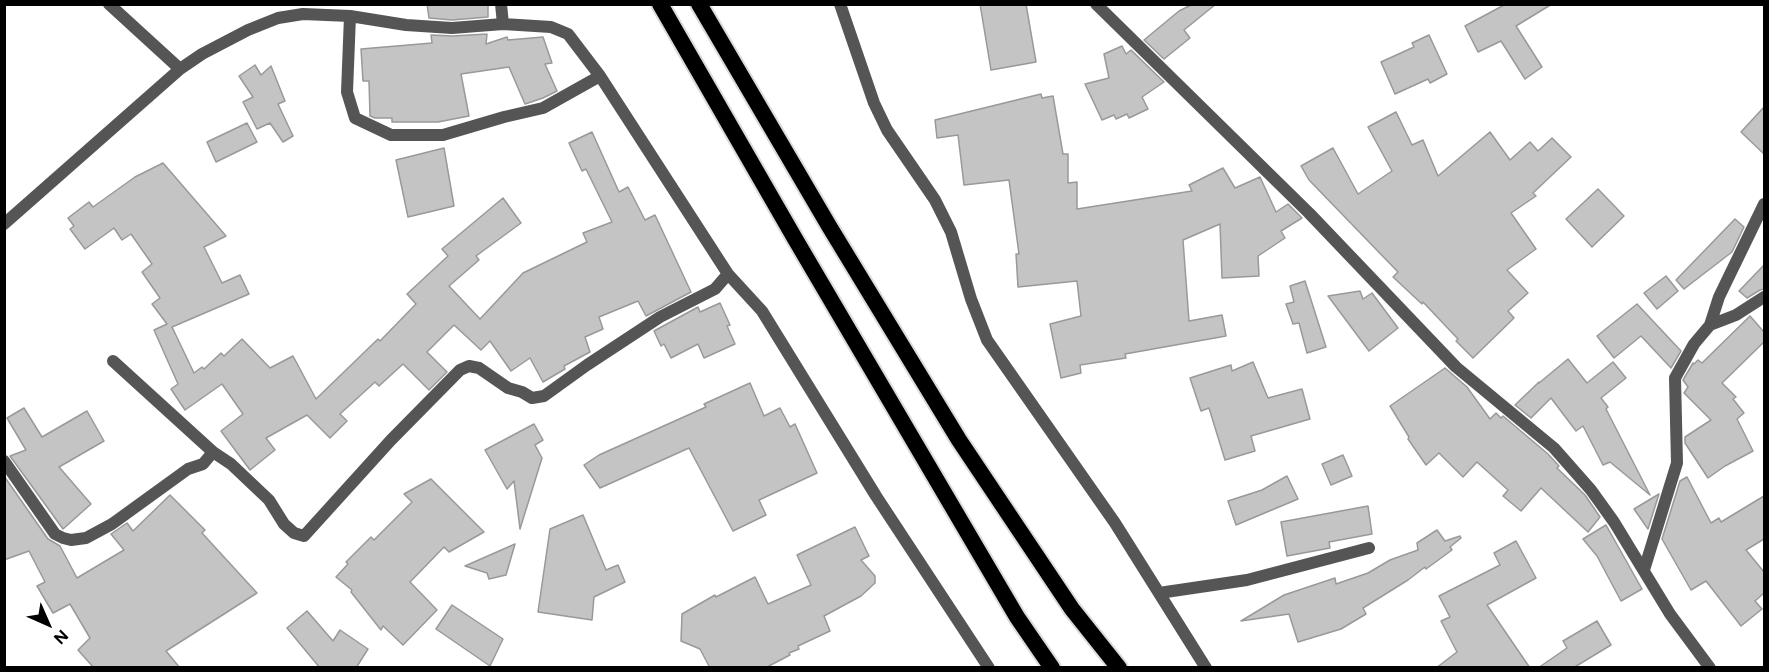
<!DOCTYPE html>
<html>
<head>
<meta charset="utf-8">
<style>
  body { margin:0 }
  #map { position:relative; width:1769px; height:672px; overflow:hidden; background:#fff; font-family:Figtree,sans-serif }
  canvas { display:block }
  .frame { position:absolute; inset:0; border:6px solid #000; pointer-events:none }
  .north { position:absolute; left:18px; top:594px; width:60px; height:60px; -webkit-text-stroke:4px #fff; paint-order:stroke; rotate:135deg; font-size:16px; font-weight:700; line-height:24px; text-align:center; color:#000 }
  .north::after { content:''; display:block; margin:auto; width:21px; height:27px; background:#000; clip-path:polygon(50% 0,100% 100%,50% 72%,0 100%) }
</style>
</head>
<body>
<div id="map">
<canvas width="1769" height="672"></canvas>
<div class="frame"></div>
<div class="north">N</div>
</div>
<script>
const ctx = document.querySelector('canvas').getContext('2d');
ctx.lineJoin = 'round';
function fillPath(path, color) { ctx.fillStyle = color; ctx.fill(path, 'evenodd'); }
const toPath = rows => new Path2D(rows.map(r => 'M' + r).join(''));
function stroke(path, color, width, dash) { ctx.strokeStyle = color; ctx.lineWidth = width; ctx.lineCap = dash ? 'butt' : 'round'; ctx.setLineDash(dash || []); ctx.stroke(path); }
const building = toPath([
  [427,4,488,4,488,17,452,20,429,18,427,4],
  [980,4,1026,4,1036,62,991,70,980,4],
  [1193,4,1216,4,1184,30,1190,38,1164,59,1144,40,1179,11,1193,4],
  [1506,4,1552,4,1516,26,1542,67,1525,79,1501,41,1478,52,1465,26,1506,4],
  [487,34,486,44,507,37,508,40,543,37,552,63,545,64,557,91,543,98,525,104,509,67,461,74,469,116,438,122,392,122,392,118,375,118,370,116,369,81,363,81,361,49,432,43,431,35,453,36,487,34],
  [1429,35,1447,74,1430,83,1428,79,1395,94,1381,62,1414,47,1412,43,1429,35],
  [1122,46,1126,54,1131,50,1164,82,1142,97,1148,109,1129,118,1127,114,1116,119,1114,115,1102,120,1085,84,1109,78,1104,54,1122,46],
  [255,65,261,75,271,66,285,101,278,104,293,136,283,142,270,123,257,129,243,102,253,97,239,76,255,65],
  [1041,94,1042,98,1053,96,1063,154,1068,154,1068,183,1077,182,1077,209,1192,191,1189,185,1223,168,1235,188,1260,177,1276,212,1288,204,1302,218,1281,231,1285,238,1258,256,1259,276,1222,278,1220,224,1183,240,1189,321,1222,315,1226,336,1125,354,1126,358,1080,365,1081,373,1061,378,1050,324,1081,316,1077,281,1018,287,1016,254,1019,254,1009,180,964,185,958,135,937,138,935,120,1041,94],
  [1764,107,1764,154,1741,132,1764,107],
  [1396,112,1412,145,1423,140,1438,176,1490,132,1510,160,1530,142,1538,151,1552,138,1571,157,1533,193,1536,196,1511,213,1536,249,1507,270,1528,293,1508,311,1514,318,1473,358,1456,341,1458,339,1423,302,1422,304,1393,277,1398,272,1309,180,1301,166,1333,148,1358,194,1392,171,1368,127,1396,112],
  [247,123,257,142,216,162,207,142,247,123],
  [592,132,619,192,628,187,645,220,655,215,691,292,646,316,638,301,599,317,603,329,585,337,590,352,564,366,565,369,543,382,530,358,511,371,490,341,481,350,454,325,427,352,447,372,429,390,403,364,379,386,375,382,340,414,347,421,330,438,307,415,266,438,275,450,250,470,221,431,243,414,222,384,185,410,171,389,178,384,154,330,167,324,152,304,160,298,142,272,152,264,131,234,122,240,114,228,85,249,70,229,74,226,68,218,89,202,93,207,135,177,163,163,226,236,204,247,222,283,240,275,249,294,172,327,194,373,202,367,204,369,221,353,224,356,242,339,270,368,293,356,316,399,378,339,380,341,416,304,407,294,448,256,442,249,503,198,521,223,476,256,479,260,449,286,480,319,523,273,587,242,583,233,612,222,586,169,582,171,569,143,592,132],
  [444,148,454,206,408,217,396,160,444,148],
  [1598,189,1624,216,1592,247,1566,219,1598,189],
  [1735,219,1744,227,1732,252,1684,289,1676,280,1735,219],
  [1764,265,1764,289,1760,290,1747,298,1739,291,1764,265],
  [1666,276,1678,291,1657,309,1644,293,1666,276],
  [1305,281,1326,347,1307,353,1299,323,1293,324,1286,304,1294,302,1290,286,1305,281],
  [1360,291,1363,299,1372,293,1398,328,1369,351,1328,296,1360,291],
  [720,303,730,325,727,326,735,344,704,358,698,344,671,358,664,344,661,346,654,331,698,307,700,312,720,303],
  [1637,304,1681,351,1671,368,1641,336,1614,358,1597,336,1637,304],
  [1750,316,1764,332,1764,342,1722,383,1736,397,1733,399,1744,413,1737,419,1753,451,1725,466,1708,478,1685,443,1685,437,1711,420,1684,393,1688,387,1683,380,1693,363,1694,364,1698,360,1702,363,1750,316],
  [1568,359,1587,383,1613,362,1626,378,1601,398,1608,407,1606,409,1650,495,1610,462,1603,465,1583,426,1576,431,1551,398,1531,418,1515,405,1539,382,1539,383,1568,359],
  [1253,362,1268,398,1302,389,1310,419,1251,436,1255,451,1225,460,1209,408,1201,411,1190,378,1231,365,1232,371,1253,362],
  [1445,368,1467,387,1490,419,1496,413,1501,418,1503,416,1548,454,1559,466,1557,468,1585,495,1600,517,1588,532,1541,488,1521,511,1503,496,1508,490,1477,462,1463,477,1439,453,1426,465,1408,439,1409,437,1390,406,1445,368],
  [750,383,764,416,780,408,790,427,795,424,817,473,759,500,766,515,733,531,689,448,600,488,584,465,599,455,706,407,704,404,750,383],
  [24,408,42,437,87,411,104,441,59,467,91,504,63,529,10,456,26,450,7,418,24,408],
  [534,424,543,440,535,445,542,458,520,529,514,481,507,489,485,450,534,424],
  [1343,455,1352,476,1331,485,1322,464,1343,455],
  [4,476,48,539,60,546,77,578,124,550,111,534,127,523,133,531,170,495,205,530,202,533,257,593,166,651,180,668,94,668,78,650,90,638,70,604,53,613,37,586,45,582,29,551,4,560,4,476],
  [1287,476,1298,499,1236,525,1228,501,1262,490,1287,476],
  [1687,477,1711,523,1719,518,1721,522,1764,496,1764,539,1746,550,1764,572,1764,593,1755,601,1762,609,1741,626,1706,581,1691,590,1662,539,1680,481,1687,477],
  [431,479,484,532,449,552,444,547,410,582,437,610,403,645,383,626,381,630,351,592,352,590,336,577,348,564,346,562,371,537,374,540,412,502,404,494,431,479],
  [1659,494,1648,529,1634,509,1659,494],
  [1368,506,1372,534,1329,542,1330,548,1287,556,1281,522,1368,506],
  [583,515,606,570,618,565,625,582,594,597,592,620,538,612,550,529,583,515],
  [1606,525,1642,589,1621,601,1597,556,1583,539,1606,525],
  [855,527,869,556,861,560,875,576,875,583,861,596,824,616,830,631,798,646,799,649,789,653,790,655,765,668,710,668,700,649,681,641,682,614,715,595,716,597,755,577,768,604,811,585,797,555,855,527],
  [1437,530,1445,541,1460,536,1461,538,1450,547,1452,550,1426,569,1425,567,1408,580,1363,608,1366,614,1341,629,1298,642,1289,614,1241,621,1284,595,1335,578,1336,584,1368,573,1390,560,1418,550,1417,543,1437,530],
  [1516,541,1536,578,1487,605,1530,668,1436,668,1457,652,1441,621,1450,617,1439,596,1500,565,1494,553,1516,541],
  [515,544,506,575,489,579,487,573,465,566,515,544],
  [452,605,503,639,490,666,436,629,452,605],
  [307,611,333,641,340,630,368,649,356,668,320,668,287,628,307,611],
  [1597,621,1611,645,1573,668,1538,668,1567,648,1563,641,1597,621]
]);
fillPath(building, '#c4c4c4');
stroke(building, '#999', 1.5);
const trunk = toPath([
  [660,4,794,237,1017,617,1052,668],
  [699,4,829,226,959,440,1072,609,1119,668]
]);
stroke(trunk, '#dbdbdb', 20);
stroke(toPath([
  [109,4,180,69],
  [501,4,503,24],
  [840,4,874,103,887,130,935,200,951,232,971,299,987,340,1115,523,1206,668],
  [1096,4,1309,213,1456,367,1554,448,1591,490,1614,522,1670,614,1710,668],
  [350,16,347,92,355,118,391,135,443,135,504,117,543,108,600,76],
  [4,224,180,69,202,54,248,30,278,18,303,14,350,16,406,25,452,28,503,24,551,27,568,34,600,76,728,274,762,311,876,496,989,668],
  [1710,325,1736,315,1764,297],
  [113,361,213,452],
  [4,461,55,534,63,538,71,540,86,538,112,524,188,469,203,464,213,452,231,464,269,500,284,524,294,533,304,536,391,440,460,370,469,366,479,368,508,388,522,392,532,398,544,396,587,365,660,317,715,289,728,274],
  [1644,570,1677,463,1675,378,1694,344,1710,325,1719,297,1764,204],
  [1159,593,1247,580,1369,548]
]), '#555', 12);
stroke(trunk, '#000', 16);
</script>
</body>
</html>
